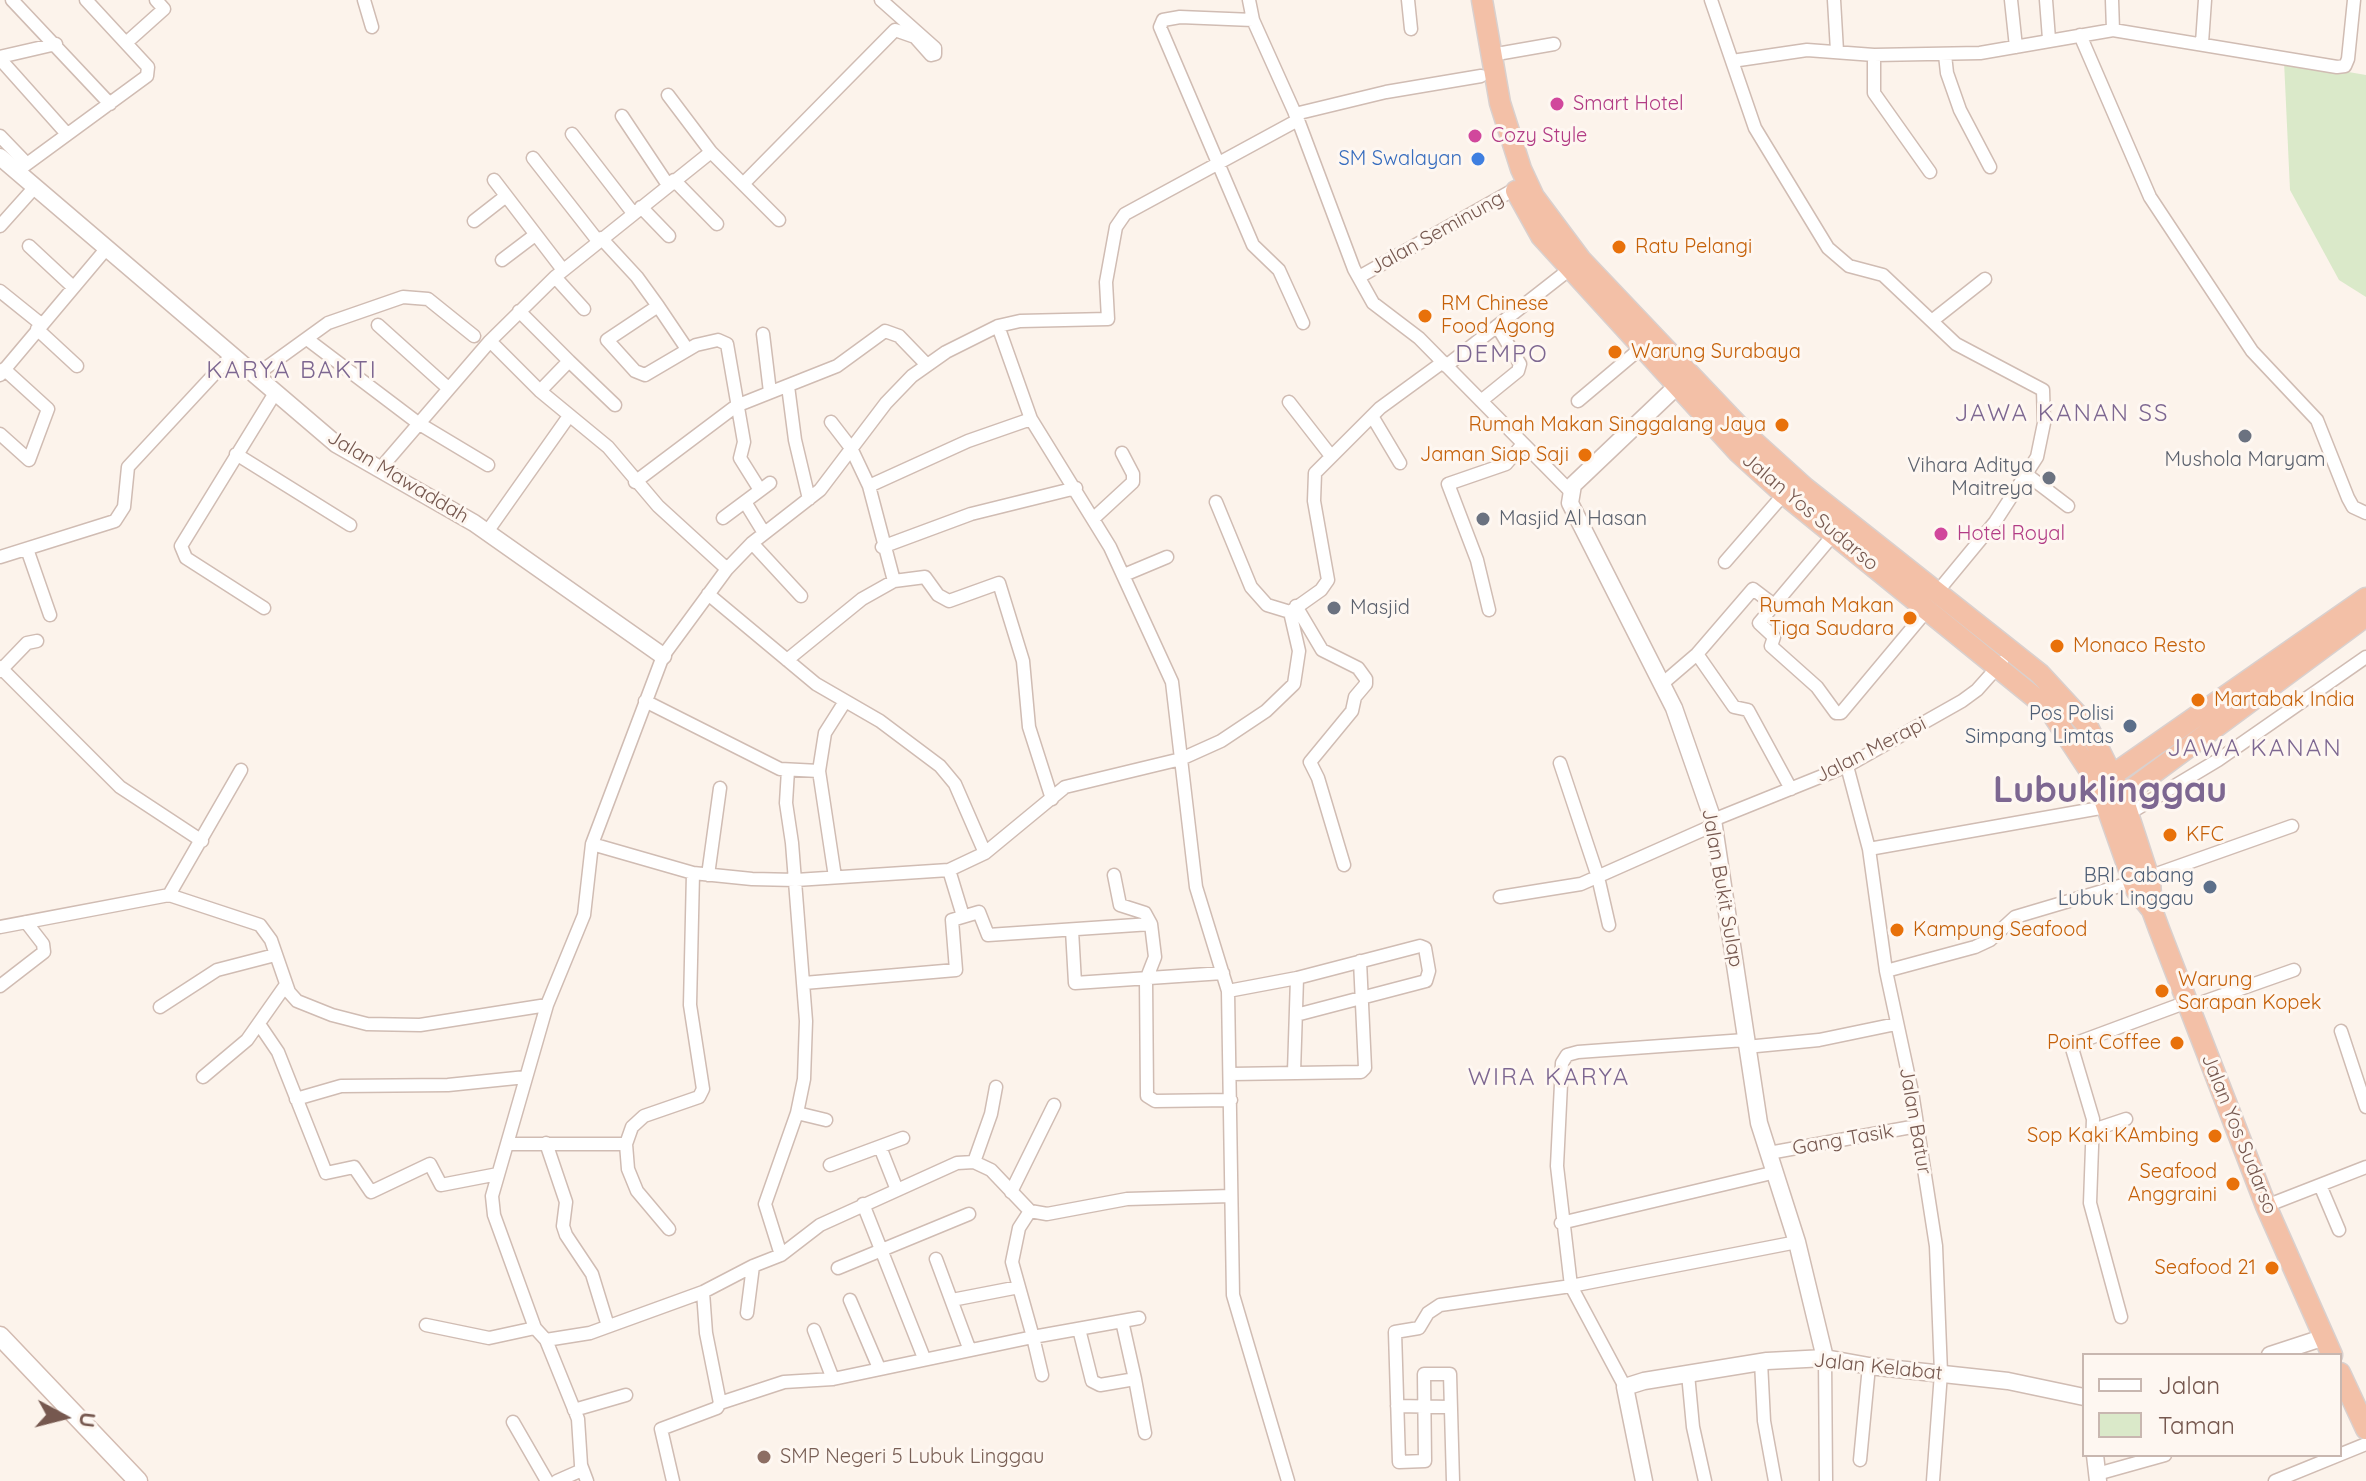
<!DOCTYPE html>
<html>
<head>
<meta charset="utf-8">
<style>
  body { margin:0 }
  #map { position:relative; width:2366px; height:1481px; overflow:hidden; background:#fcf3eb; font-family:Quicksand,sans-serif }
  canvas { display:block }
  .legend { position:absolute; left:2082px; top:1353px; width:260px; height:104px; box-sizing:border-box; background:#fef7f1; border:2px solid #c8b7b0; margin:0; padding:10px 14px; list-style:none; font-size:24px; color:#76584f }
  .legend li { display:flex; align-items:center; gap:16px; height:40px }
  .legend b { width:40px; border:2px solid #c8b7b0 }
  .north { position:absolute; left:24px; top:1377px; width:80px; height:80px; -webkit-text-stroke:6px #fef7f1; paint-order:stroke; rotate:97deg; font-size:22px; font-weight:700; line-height:32px; text-align:center; color:#76584f }
  .north::after { content:''; display:block; margin:auto; width:28px; height:36px; background:#76584f; clip-path:polygon(50% 0,100% 100%,50% 72%,0 100%) }
</style>
</head>
<body>
<div id="map">
<canvas width="2366" height="1481"></canvas>
<ul class="legend">
<li><b style="height:10px;background:#fff"></b>Jalan</li>
<li><b style="height:22px;background:#dae9c9"></b>Taman</li>
</ul>
<div class="north">U</div>
</div>
<script>
const ctx = document.querySelector('canvas').getContext('2d');
ctx.lineJoin = 'round';
function fillPath(path, color) { ctx.fillStyle = color; ctx.fill(path, 'evenodd'); }
const toPath = rows => new Path2D(rows.map(r => 'M' + r).join(''));
function stroke(path, color, width, dash) { ctx.strokeStyle = color; ctx.lineWidth = width; ctx.lineCap = dash ? 'butt' : 'round'; ctx.setLineDash(dash || []); ctx.stroke(path); }
function write(font, color, halo, rows, align = 'center') {
  ctx.font = font + ' Quicksand,sans-serif'; ctx.lineWidth = 6; ctx.setLineDash([]); ctx.textBaseline = 'middle'; ctx.strokeStyle = halo; ctx.fillStyle = color; for (const [text, x, y, turn = 0] of rows) {
    ctx.save(); ctx.translate(x, y); ctx.rotate((+turn || 0) * Math.PI / 180); ctx.textAlign = isNaN(turn) ? turn : align; if (halo) ctx.strokeText(text, 0, 0); ctx.fillText(text, 0, 0); ctx.restore();
  }
}
fillPath(toPath([
  [2284,61,2366,75,2366,297,2339,280,2290,190]
]), '#dae9c9');
const minor = toPath([
  [12,0,110,104],
  [364,0,372,27],
  [1249,0,1253,20,1298,120,1354,269,1373,303,1419,338,1571,492],
  [1408,0,1411,29],
  [1711,0,1755,128,1828,248,1849,266,1883,275,1956,344,2043,390,2044,423,2037,457,1995,522,1938,591],
  [1834,0,1837,51],
  [2011,0,2016,47],
  [2046,0,2049,39],
  [2112,0,2113,30],
  [1253,20,1180,17,1163,20,1160,27,1253,245,1279,270,1303,323],
  [2080,35,2150,197,2252,351,2317,420,2348,498,2353,507,2366,513],
  [126,43,164,9,156,0],
  [2202,43,2205,0],
  [1491,55,1554,44],
  [1874,55,1874,93,1930,172],
  [1945,55,1947,73,1960,110,1990,167],
  [0,57,56,44],
  [0,59,67,134],
  [1732,61,1807,50,1874,55,1980,53,2113,30,2337,67,2345,66,2348,59,2354,0],
  [668,95,711,152,779,220],
  [1295,114,1386,92,1481,76],
  [622,116,668,185],
  [572,134,633,213],
  [0,136,26,163],
  [533,158,598,241],
  [16,172,147,76,148,67,86,0],
  [494,180,563,270],
  [674,180,717,224],
  [743,184,895,30,915,37,931,55,935,54,935,48,881,0],
  [641,207,669,236],
  [474,221,506,196],
  [0,226,34,188],
  [601,238,637,277,658,306,607,340,635,371,645,375,696,345,718,340,727,344,744,442,740,458,760,490],
  [29,246,73,287],
  [502,260,535,235],
  [555,277,584,309],
  [1359,277,1515,189],
  [0,291,41,324],
  [658,306,687,349],
  [519,311,569,361],
  [1933,320,1985,279],
  [378,325,448,388],
  [998,326,1031,419,1110,547,1172,682,1196,887,1228,991,1233,1295,1288,1481],
  [37,329,77,366],
  [763,334,770,392],
  [307,339,418,423,488,465],
  [490,341,540,391,608,447,658,506,727,569],
  [1446,366,1570,269],
  [0,375,106,249],
  [256,375,328,323,403,297,428,299,474,336],
  [788,386,795,440,809,499],
  [540,391,569,361,615,405],
  [1481,401,1518,371,1520,364,1497,326],
  [1578,401,1641,348],
  [1289,402,1331,456],
  [1372,416,1400,463],
  [831,422,851,448,869,486,894,581],
  [0,434,29,460,48,409,4,369],
  [236,454,350,525],
  [379,470,490,341,555,277,711,152],
  [2026,474,2068,506],
  [635,482,736,406,837,366,885,331,899,336,927,365],
  [869,486,968,441,1031,419],
  [745,502,764,533],
  [1216,502,1251,587,1267,605,1290,612],
  [723,518,770,483],
  [1094,518,1133,482,1133,474,1122,453],
  [487,532,569,416],
  [1834,534,1759,623,1774,637,1771,646,1817,687,1836,713,1841,713,1928,609],
  [752,543,801,596],
  [882,547,971,514,1076,488],
  [27,549,50,615],
  [0,557,115,521,124,507,128,467,232,355],
  [1725,562,1784,494],
  [1124,575,1167,557],
  [708,594,816,684,880,721,940,766,955,784,985,853],
  [1296,606,1322,650,1358,668,1366,679,1366,684,1355,697,1352,711,1310,762,1318,778,1344,865],
  [264,608,186,558,181,546,275,393],
  [1489,610,1477,560,1448,484,1506,464,1523,444],
  [1290,612,1321,590,1328,580,1314,501,1315,473,1380,408,1443,362],
  [1697,654,1734,707,1748,710,1791,789],
  [787,660,862,599,894,581,925,577,938,595,949,601,999,583,1023,661,1029,727,1052,799],
  [0,667,120,787,202,841],
  [0,671,27,643,37,641],
  [1662,684,1697,654,1753,589,1774,605],
  [645,701,780,769,819,771],
  [1560,763,1598,877,1609,925],
  [1847,766,1869,849,1886,971,1912,1092,1936,1246,1941,1373,1933,1481],
  [2128,814,2218,760,2366,657],
  [1713,820,1847,766,1962,701,1977,690,2002,662],
  [592,844,693,873,752,879,796,880,949,870,985,853,1065,787,1181,759,1221,741,1266,711,1294,684,1299,651,1290,612],
  [1869,849,2106,807],
  [949,870,963,916],
  [708,875,720,788],
  [1114,875,1120,905,1145,913,1151,924],
  [835,877,819,771,825,733,844,703],
  [2148,877,2292,826],
  [169,895,241,770],
  [1500,897,1581,884,1714,825],
  [0,927,169,895,260,925,271,940,289,992,297,1001,332,1015,367,1024,420,1025,547,1005],
  [1072,930,1075,983,1223,973],
  [1886,971,1975,947,1990,940,2015,917,2133,882],
  [804,983,956,970,952,920,979,912,988,935,1151,924,1155,957,1146,980,1147,1096,1155,1101,1231,1100],
  [0,986,44,952,43,944,26,922],
  [1228,991,1297,978,1420,946,1425,948,1429,971,1426,981,1296,1015],
  [160,1007,217,970,275,955],
  [2189,1007,2294,970],
  [259,1024,278,1052,326,1173,354,1167,371,1192,430,1164,441,1185,498,1174],
  [2341,1031,2366,1107],
  [1746,1047,1819,1040,1896,1024],
  [1294,1072,1297,978],
  [1231,1074,1361,1072,1365,1068,1360,961],
  [203,1077,247,1040,285,986],
  [296,1099,341,1086,448,1085,526,1077],
  [797,1113,826,1120],
  [2093,1130,2126,1119],
  [546,1143,566,1202,563,1226,566,1235,592,1274,608,1326],
  [507,1144,626,1144,632,1127,644,1116,699,1097,703,1089,690,1005,693,873],
  [626,1144,628,1169,637,1191,669,1229],
  [880,1147,897,1190],
  [1769,1153,1917,1126],
  [974,1162,991,1114,996,1087],
  [830,1165,903,1138],
  [2320,1185,2339,1230],
  [1011,1192,1054,1105],
  [863,1204,924,1358],
  [2266,1206,2366,1167],
  [1561,1223,1776,1172],
  [781,1255,765,1204,797,1113,804,1079,806,1021,792,843,786,803,788,770],
  [936,1259,969,1348],
  [838,1268,969,1214],
  [703,1292,706,1333,720,1403],
  [850,1300,879,1368],
  [952,1300,1019,1287],
  [747,1313,753,1266],
  [2121,1317,2090,1203,2093,1119,2071,1045,2187,1002],
  [426,1325,489,1338,535,1328],
  [1079,1329,1092,1381,1100,1385,1135,1379,1122,1321],
  [814,1330,833,1379],
  [546,1340,590,1333,703,1292,753,1266,781,1255,820,1225,957,1163,974,1162,991,1170,1030,1211,1047,1214,1127,1199,1231,1196],
  [1825,1358,1826,1481],
  [1761,1362,1764,1421,1775,1481],
  [1688,1374,1693,1427,1705,1481],
  [1042,1375,1033,1337,1139,1318],
  [1135,1379,1145,1433],
  [1625,1387,1571,1286,1557,1166,1562,1063,1567,1055,1578,1052,1745,1040],
  [1397,1406,1450,1407],
  [574,1410,626,1395],
  [513,1422,547,1481],
  [1860,1460,1869,1366],
  [2097,1474,2165,1455],
  [557,1481,582,1470],
  [587,1481,581,1465,578,1419,546,1340,535,1328,494,1215,492,1196,547,1005,584,915,592,844,663,656,727,569,752,543,820,490,886,403,912,376,946,352,998,326,1020,321,1108,319,1106,282,1116,227,1125,214,1298,120],
  [673,1481,661,1429,717,1408,720,1403,784,1382,833,1379,1033,1337,1012,1262,1019,1228,1030,1211],
  [1453,1481,1450,1374,1424,1374,1425,1461,1399,1462,1395,1332,1419,1328,1428,1313,1440,1305,1571,1286,1797,1242],
  [2275,1481,2366,1444]
]);
const tertiary = toPath([
  [0,157,336,444,474,523,663,656],
  [1677,386,1573,485,1570,503,1674,708,1713,820,1759,1123,1797,1242,1825,1358],
  [2270,1355,2325,1337],
  [2095,1455,2098,1481],
  [1644,1481,1625,1387,1644,1381,1767,1361,1825,1358,1869,1366,2008,1381,2084,1397]
]);
const secondary = toPath([
  [0,1336,138,1481]
]);
const trunk = toPath([
  [1482,0,1500,103,1521,169,1534,197,1581,260,1751,439,1804,487,2040,674,2087,725,2123,798,2150,881,2152,910,2159,929,2266,1206,2332,1355],
  [1516,191,1541,236,1738,452,1784,494,2049,709,2099,785,2136,890,2152,910],
  [2104,781,2366,598],
  [2113,803,2366,616],
  [2340,1373,2366,1429]
]);
stroke(minor, '#d0bcb3', 15);
stroke(tertiary, '#d0bcb3', 19);
stroke(secondary, '#d3bbb1', 21);
stroke(trunk, '#d9d0ce', 23);
stroke(minor, '#fff', 12);
stroke(tertiary, '#fff', 16);
stroke(secondary, '#fff', 18);
stroke(trunk, '#f3c0a7', 20);
for (const [x, y, r, color] of [
  [1557,104,8,"#d1479c"],
  [1475,136,8,"#d1479c"],
  [1478,159,8,"#3f7fe0"],
  [1619,247,8,"#e8710a"],
  [1425,316,8,"#e8710a"],
  [1615,352,8,"#e8710a"],
  [1782,425,8,"#e8710a"],
  [2245,436,8,"#6b7280"],
  [1585,455,8,"#e8710a"],
  [2049,478,8,"#6b7280"],
  [1483,519,8,"#6b7280"],
  [1941,534,8,"#d1479c"],
  [1334,608,8,"#6b7280"],
  [1910,618,8,"#e8710a"],
  [2057,646,8,"#e8710a"],
  [2198,700,8,"#e8710a"],
  [2130,726,8,"#5c6f8a"],
  [2170,835,8,"#e8710a"],
  [2210,887,8,"#5c6f8a"],
  [1897,930,8,"#e8710a"],
  [2162,991,8,"#e8710a"],
  [2177,1043,8,"#e8710a"],
  [2215,1136,8,"#e8710a"],
  [2233,1184,8,"#e8710a"],
  [2272,1268,8,"#e8710a"],
  [764,1457,8,"#8d6e63"]
]) { const dot = new Path2D(); dot.arc(x, y, r, 0, 2 * Math.PI); ctx.fillStyle = color; ctx.fill(dot); stroke(dot, '#fef7f1', 3); }
write('20px', '#b23c85', '#fef7f1', [
  ["Smart Hotel",1573,104],
  ["Cozy Style",1491,136],
  ["Hotel Royal",1957,534]
], 'left');
write('20px', '#366cbe', '#fef7f1', [
  ["SM Swalayan",1462,159]
], 'right');
write('20px', '#76584f', '#fef7f1', [
  ["Jalan Seminung",1437,233,-29],
  ["Jalan Mawaddah",398,477,31],
  ["Jalan Yos Sudarso",1810,512,40],
  ["Jalan Merapi",1871,750,-27],
  ["Jalan Bukit Sulap",1722,888,80],
  ["Jalan Batur",1915,1121,80],
  ["Jalan Yos Sudarso",2239,1134,68],
  ["Gang Tasik",1843,1140,-10],
  ["Jalan Kelabat",1878,1367,6]
]);
write('20px', '#c56008', '#fef7f1', [
  ["Ratu Pelangi",1635,247],
  ["RM Chinese",1441,304],
  ["Food Agong",1441,327],
  ["Warung Surabaya",1631,352],
  ["Rumah Makan Singgalang Jaya",1766,425,"right"],
  ["Jaman Siap Saji",1569,455,"right"],
  ["Rumah Makan",1894,606,"right"],
  ["Tiga Saudara",1894,629,"right"],
  ["Monaco Resto",2073,646],
  ["Martabak India",2214,700],
  ["KFC",2186,835],
  ["Kampung Seafood",1913,930],
  ["Warung",2178,980],
  ["Sarapan Kopek",2178,1003],
  ["Point Coffee",2161,1043,"right"],
  ["Sop Kaki KAmbing",2199,1136,"right"],
  ["Seafood",2217,1172,"right"],
  ["Anggraini",2217,1195,"right"],
  ["Seafood 21",2256,1268,"right"]
], 'left');
write('20px', '#5b616d', '#fef7f1', [
  ["Mushola Maryam",2245,460,"center"],
  ["Vihara Aditya",2033,466,"right"],
  ["Maitreya",2033,489,"right"],
  ["Masjid Al Hasan",1499,519],
  ["Masjid",1350,608]
], 'left');
write('20px', '#4e5e75', '#fef7f1', [
  ["Pos Polisi",2114,714],
  ["Simpang Limtas",2114,737],
  ["BRI Cabang",2194,876],
  ["Lubuk Linggau",2194,899]
], 'right');
write('20px', '#785e54', '#fef7f1', [
  ["SMP Negeri 5 Lubuk Linggau",780,1457]
], 'left');
ctx.letterSpacing = '2px';
write('24px', '#7d6791', '#fef7f1', [
  ["DEMPO",1502,355],
  ["KARYA BAKTI",292,371],
  ["JAWA KANAN SS",2062,414],
  ["JAWA KANAN",2255,749],
  ["WIRA KARYA",1549,1078]
]);
ctx.letterSpacing = '0px';
write('bold 36px', '#7d6791', '#fef7f1', [
  ["Lubuklinggau",2110,791]
]);
</script>
</body>
</html>
